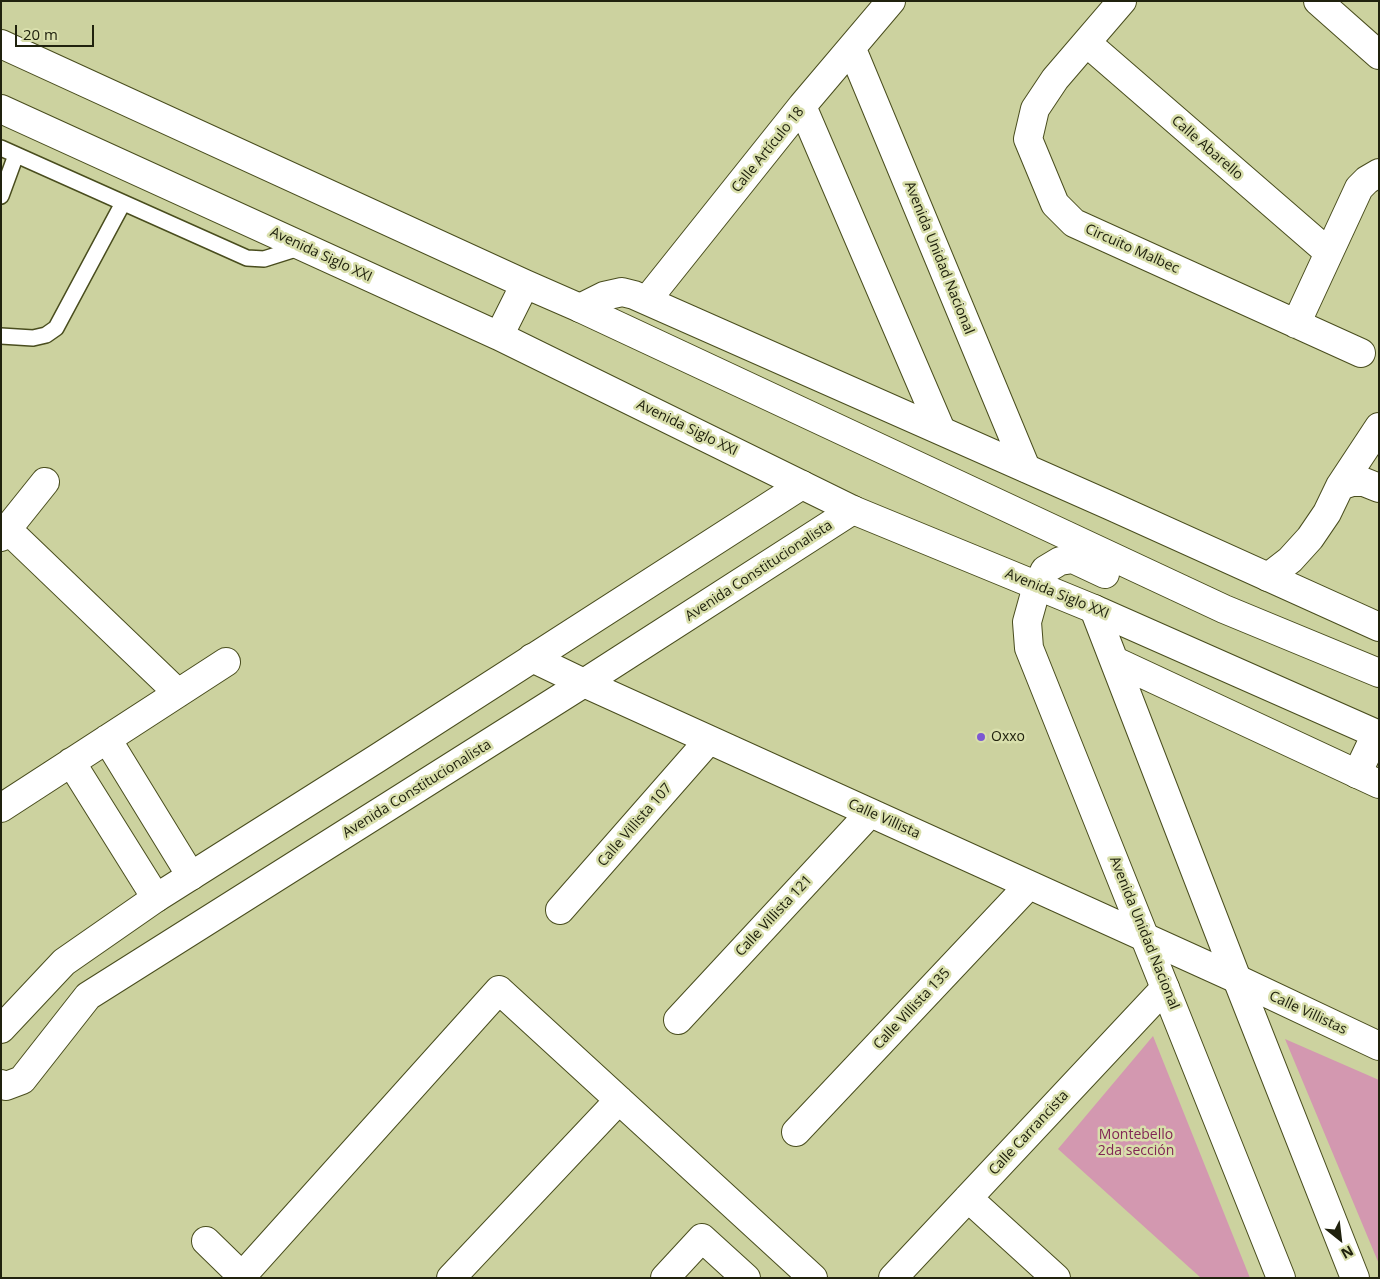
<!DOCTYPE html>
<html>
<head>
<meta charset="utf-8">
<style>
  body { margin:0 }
  #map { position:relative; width:1380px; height:1279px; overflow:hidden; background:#ccd29f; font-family:"Open Sans",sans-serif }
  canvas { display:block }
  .frame { position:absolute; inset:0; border:2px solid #20220e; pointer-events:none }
  .north { position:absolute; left:1315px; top:1214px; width:50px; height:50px; -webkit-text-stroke:4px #d9dfac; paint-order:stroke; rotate:151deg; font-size:14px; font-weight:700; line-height:20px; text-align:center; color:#20220e }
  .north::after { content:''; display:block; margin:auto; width:18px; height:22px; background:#20220e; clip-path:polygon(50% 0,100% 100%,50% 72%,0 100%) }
  .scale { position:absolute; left:15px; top:25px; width:79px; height:22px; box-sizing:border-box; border:2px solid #20220e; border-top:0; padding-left:6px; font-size:15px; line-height:18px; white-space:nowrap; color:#20220e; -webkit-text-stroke:4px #d9dfac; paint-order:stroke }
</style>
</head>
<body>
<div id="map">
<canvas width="1380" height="1279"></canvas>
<div class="frame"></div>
<div class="north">N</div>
<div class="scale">20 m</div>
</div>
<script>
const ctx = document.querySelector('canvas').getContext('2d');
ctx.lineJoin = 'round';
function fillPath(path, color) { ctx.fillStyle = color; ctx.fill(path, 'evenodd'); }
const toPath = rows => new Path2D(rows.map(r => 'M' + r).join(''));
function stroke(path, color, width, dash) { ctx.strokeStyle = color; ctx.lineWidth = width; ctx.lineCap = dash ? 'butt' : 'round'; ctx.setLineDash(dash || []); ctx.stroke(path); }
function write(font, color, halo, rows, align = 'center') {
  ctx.font = font + ' "Open Sans",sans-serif'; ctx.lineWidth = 5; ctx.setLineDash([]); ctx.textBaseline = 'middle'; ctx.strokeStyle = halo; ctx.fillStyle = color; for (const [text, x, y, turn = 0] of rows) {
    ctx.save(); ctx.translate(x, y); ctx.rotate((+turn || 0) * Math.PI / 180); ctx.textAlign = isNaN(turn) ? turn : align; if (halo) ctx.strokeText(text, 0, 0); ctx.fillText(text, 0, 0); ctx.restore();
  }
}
fillPath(toPath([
  [1153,1036,1250,1278,1201,1278,1058,1149],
  [1285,1039,1379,1080,1379,1264]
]), '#d398b0');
const service = toPath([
  [1,148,247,258,264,259,302,247],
  [1,196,16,155],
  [1,336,33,338,46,335,56,328,123,203]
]);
const minor = toPath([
  [1122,1,1055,79,1035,109,1028,139,1055,204,1074,223,1361,353],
  [1318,1,1379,55],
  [1087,43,1328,252],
  [852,49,1026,468],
  [802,106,941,430],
  [647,300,802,106,891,1],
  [1296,324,1359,188,1367,180,1379,173],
  [1340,486,1352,482,1364,482,1379,488],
  [7,529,178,693],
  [1,537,45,482],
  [1268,577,1290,560,1310,538,1327,513,1340,486,1379,427],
  [532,658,584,683,1237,979,1379,1046],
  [107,739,191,876],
  [71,762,156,898],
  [1,808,226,662],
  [560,910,709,740],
  [678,1020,870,813],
  [796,1132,1029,885],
  [968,1198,1056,1278],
  [206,1241,244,1278],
  [242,1276,499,990,813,1278],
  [451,1278,619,1100],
  [665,1278,702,1238,746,1278],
  [893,1278,1165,988]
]);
const tertiary = toPath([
  [580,308,604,296,622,292,634,295,1111,506,1379,627],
  [1037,586,1027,622,1029,648,1281,1278],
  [1094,609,1237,979,1355,1278],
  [1115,661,1379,784],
  [1,1029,64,962,156,898,376,759,802,485],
  [1,1084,6,1086,22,1080,88,996,584,683,853,510]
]);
const trunk = toPath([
  [1,44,525,284,580,308,1224,609,1379,673],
  [1,109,499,336,853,510,1094,609,1379,735],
  [499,336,525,284],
  [1037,586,1045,570,1060,561,1073,559,1105,574],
  [1357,774,1376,734]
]);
stroke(service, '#494d1e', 18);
stroke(minor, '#494d1e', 30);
stroke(tertiary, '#494d1e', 30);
stroke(trunk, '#494d1e', 30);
stroke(service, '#fff', 15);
stroke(minor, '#fff', 28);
stroke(tertiary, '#fff', 28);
stroke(trunk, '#fff', 28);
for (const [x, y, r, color] of [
  [981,737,5,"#7c58d2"]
]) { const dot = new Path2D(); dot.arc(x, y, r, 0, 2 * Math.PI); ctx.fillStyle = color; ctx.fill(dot); stroke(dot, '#d9dfac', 2); }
write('14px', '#20220e', '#d9dfac', [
  ["Calle Abarello",1207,148,41],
  ["Calle Artículo 18",768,150,-51],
  ["Circuito Malbec",1132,249,24],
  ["Avenida Siglo XXI",321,255,25],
  ["Avenida Unidad Nacional",939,258,68],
  ["Avenida Siglo XXI",687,428,26],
  ["Avenida Constitucionalista",759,571,-33],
  ["Avenida Siglo XXI",1057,594,22],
  ["Avenida Constitucionalista",417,789,-32],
  ["Calle Villista",884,819,24],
  ["Calle Villista 107",635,825,-49],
  ["Calle Villista 121",774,916,-47],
  ["Avenida Unidad Nacional",1144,933,68],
  ["Calle Villista 135",912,1009,-47],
  ["Calle Villistas",1308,1013,25],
  ["Calle Carrancista",1029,1133,-47]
]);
write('14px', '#20220e', '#d9dfac', [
  ["Oxxo",991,737]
], 'left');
write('14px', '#812654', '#d9dfac', [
  ["Montebello",1136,1135],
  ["2da sección",1136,1151]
]);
</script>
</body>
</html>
